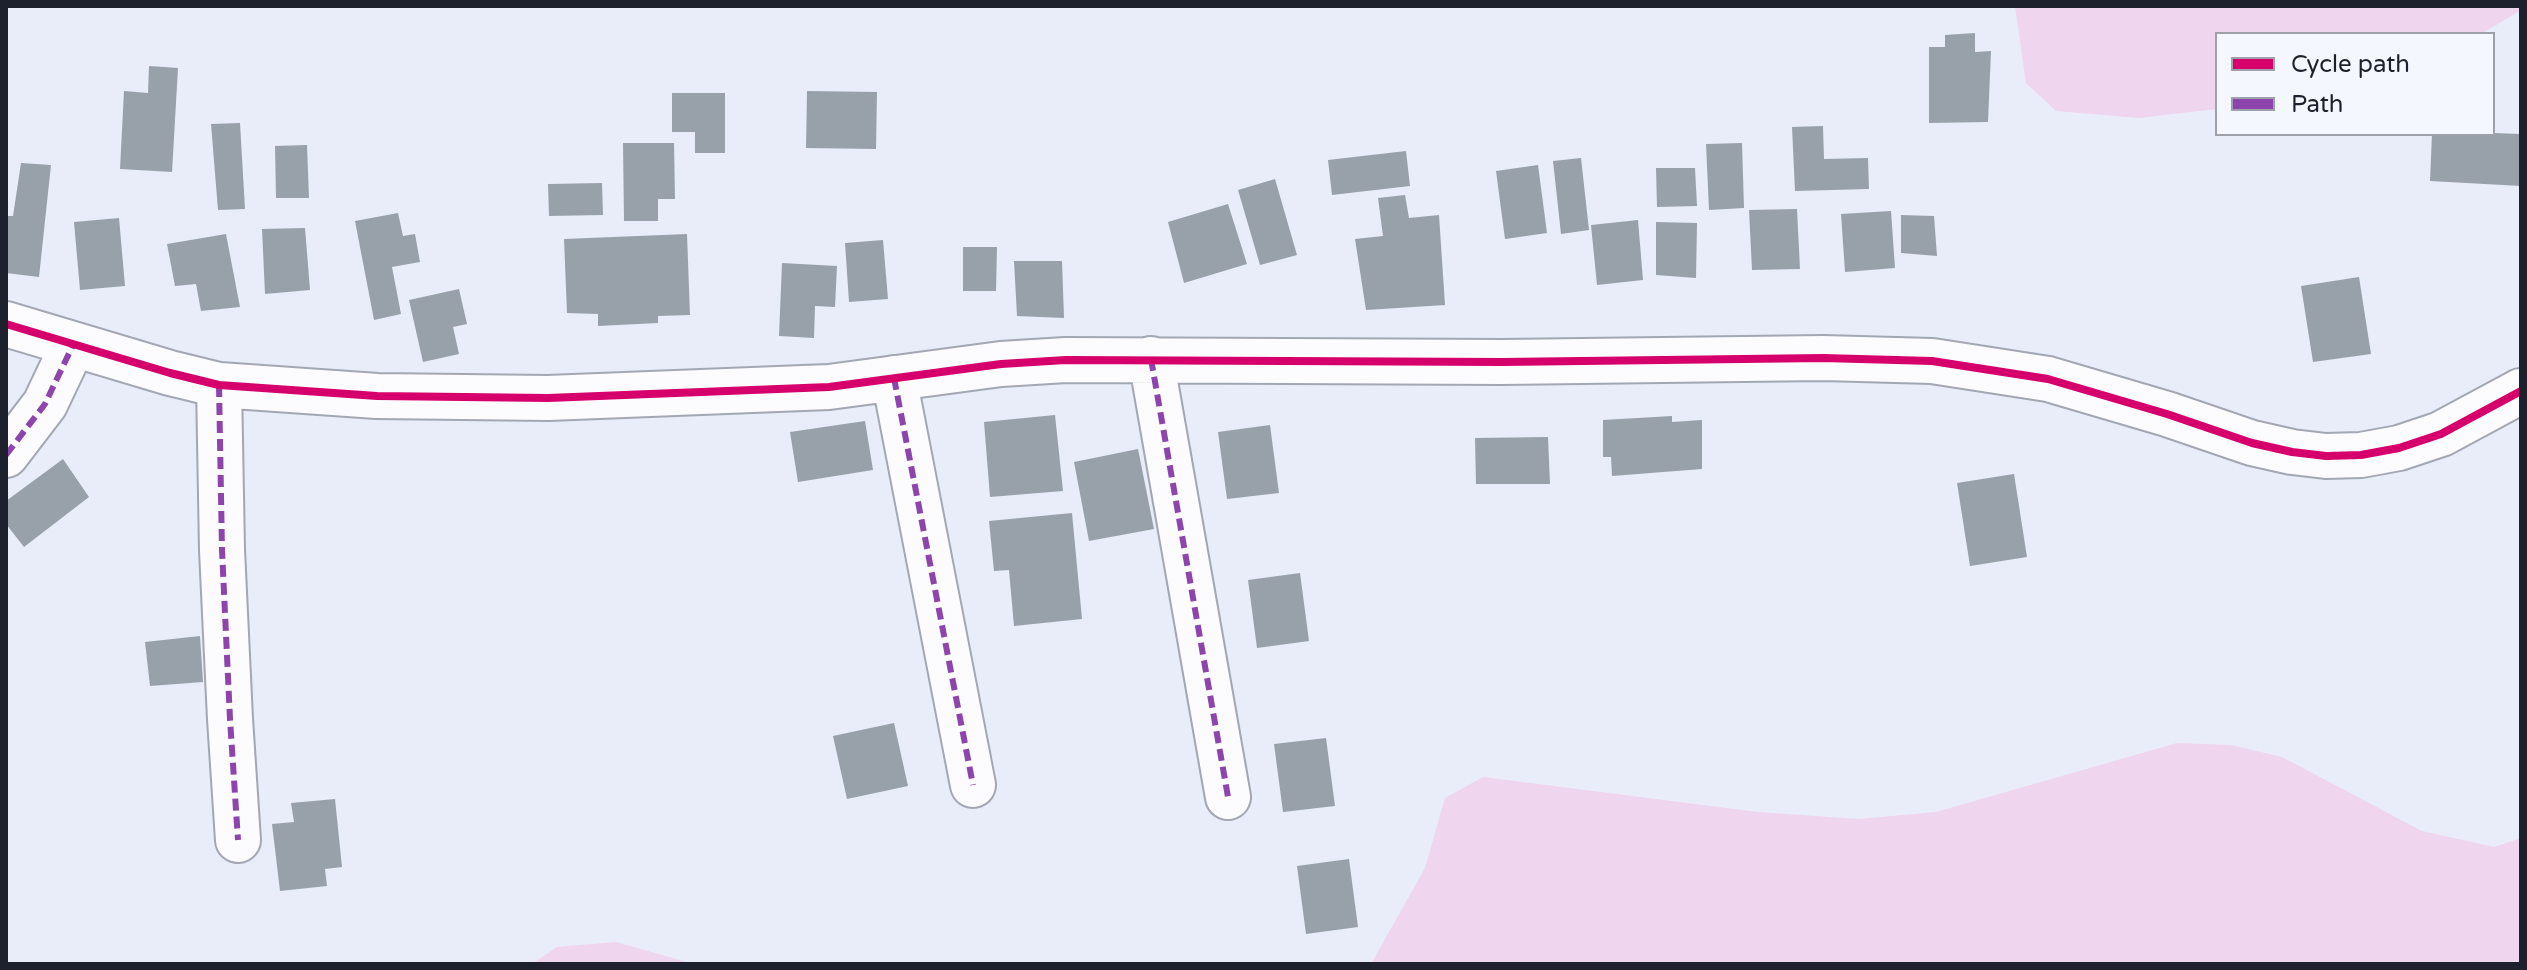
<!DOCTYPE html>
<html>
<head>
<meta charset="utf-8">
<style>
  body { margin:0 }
  #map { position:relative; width:2527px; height:970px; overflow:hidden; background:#e8edf9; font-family:"Varela Round",sans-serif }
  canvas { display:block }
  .frame { position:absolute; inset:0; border:8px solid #1c212d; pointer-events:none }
  .legend { position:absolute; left:2215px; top:32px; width:280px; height:104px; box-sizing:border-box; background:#f4f7fe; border:2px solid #9ea1aa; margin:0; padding:10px 14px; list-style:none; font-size:24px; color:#1c212d }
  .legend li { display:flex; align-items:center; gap:16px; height:40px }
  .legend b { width:40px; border:2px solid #9ea1aa }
</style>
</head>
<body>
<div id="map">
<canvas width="2527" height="970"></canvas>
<div class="frame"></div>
<ul class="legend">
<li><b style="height:10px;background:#d6006c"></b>Cycle path</li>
<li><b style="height:10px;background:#8e44ad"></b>Path</li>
</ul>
</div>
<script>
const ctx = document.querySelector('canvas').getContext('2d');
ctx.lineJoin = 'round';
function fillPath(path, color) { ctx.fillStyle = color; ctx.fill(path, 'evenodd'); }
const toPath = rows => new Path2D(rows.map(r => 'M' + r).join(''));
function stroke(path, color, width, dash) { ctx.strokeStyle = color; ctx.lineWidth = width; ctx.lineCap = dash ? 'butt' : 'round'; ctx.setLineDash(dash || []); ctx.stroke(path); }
fillPath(toPath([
  [2015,6,2521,6,2521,10,2481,34,2217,34,2217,109,2139,118,2056,111,2026,83],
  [2177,743,2231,745,2282,757,2422,831,2494,847,2521,838,2521,964,1371,964,1425,868,1445,798,1483,777,1758,812,1859,819,1936,812],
  [616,942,694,964,532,964,557,947]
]), '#efd6ee');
fillPath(toPath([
  [1975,33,1975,52,1991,51,1988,122,1929,123,1929,47,1945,47,1945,35],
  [149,66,178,68,172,172,120,169,124,91,148,93],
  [807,91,877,92,876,149,806,148],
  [672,93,725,93,725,153,695,153,695,132,672,132],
  [240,123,245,209,218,210,211,124],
  [1823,126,1824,159,1868,158,1869,189,1795,191,1792,127],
  [2493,133,2521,134,2521,186,2430,181,2432,134],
  [623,143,674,143,675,199,658,199,658,221,624,221],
  [1742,143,1744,208,1709,210,1706,144],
  [307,145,309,198,276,198,275,146],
  [1406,151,1410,186,1332,195,1328,160],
  [1581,158,1589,230,1561,234,1553,161],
  [21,163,51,165,39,277,6,273,6,216,13,216],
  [1538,165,1547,233,1505,239,1496,171],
  [1656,168,1695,168,1697,206,1657,207],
  [1275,179,1297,255,1260,265,1238,190],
  [602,183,603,215,549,216,548,184],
  [1405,195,1409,218,1439,215,1445,305,1366,310,1355,239,1383,236,1378,198],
  [1228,204,1247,264,1184,283,1168,222],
  [1797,209,1800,269,1752,270,1749,210],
  [1891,211,1895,268,1845,272,1841,214],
  [398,213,403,236,415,234,420,262,392,267,401,314,374,320,355,221],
  [1901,215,1934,216,1937,256,1901,253],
  [119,218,125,286,80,290,74,222],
  [1638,220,1643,280,1597,285,1591,225],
  [1656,222,1697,223,1696,278,1656,275],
  [305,228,310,290,265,294,262,229],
  [226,234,240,307,201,311,196,284,175,286,167,244],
  [687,234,690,315,658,316,658,323,598,326,598,314,567,313,564,239],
  [883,240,888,299,849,302,845,243],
  [963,247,997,247,996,291,963,291],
  [1014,261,1062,261,1064,318,1017,316],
  [782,263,837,266,835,307,815,306,814,338,779,336],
  [2359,277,2371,354,2313,362,2301,286],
  [459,289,467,324,453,327,459,354,423,362,409,300],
  [1055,415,1063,491,990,497,984,422],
  [1672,416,1672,422,1702,420,1702,469,1612,476,1611,457,1603,457,1603,420],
  [865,421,873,470,798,482,790,432],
  [1270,425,1279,493,1227,499,1218,432],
  [1548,437,1550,484,1476,484,1475,438],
  [1138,449,1154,529,1089,541,1074,462],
  [63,459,89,497,24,547,6,524,6,501],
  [2014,474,2027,557,1970,566,1957,483],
  [1072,513,1082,619,1014,626,1009,570,994,571,989,521],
  [1300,573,1309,641,1257,648,1248,580],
  [200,636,203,682,150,686,145,642],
  [894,723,908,786,847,799,833,736],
  [1326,738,1335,806,1283,812,1274,744],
  [335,799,342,867,325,869,327,886,280,891,272,824,294,822,291,803],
  [1349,859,1358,927,1306,934,1297,866]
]), '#98a1aa');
const minor = toPath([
  [6,324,170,373,219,385,377,396,548,398,829,387,1001,364,1066,360,1502,362,1823,358,1932,361,2048,379,2167,414,2252,443,2292,452,2326,456,2361,455,2399,448,2441,434,2521,391],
  [1151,359,1228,797],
  [894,378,973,785],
  [219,385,222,550,230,719,238,840],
  [6,455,45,404,73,345]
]);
stroke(minor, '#a3a7b3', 48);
stroke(minor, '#fcfcfe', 44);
stroke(toPath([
  [1151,359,1228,797],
  [894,378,973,785],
  [219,385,222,550,230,719,238,840],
  [6,455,45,404,73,345]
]), '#8e44ad', 6, [12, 6]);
stroke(toPath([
  [6,324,170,373,219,385,377,396,548,398,829,387,1001,364,1066,360,1502,362,1823,358,1932,361,2048,379,2167,414,2252,443,2292,452,2326,456,2361,455,2399,448,2441,434,2521,391]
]), '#d6006c', 8);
</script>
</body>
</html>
